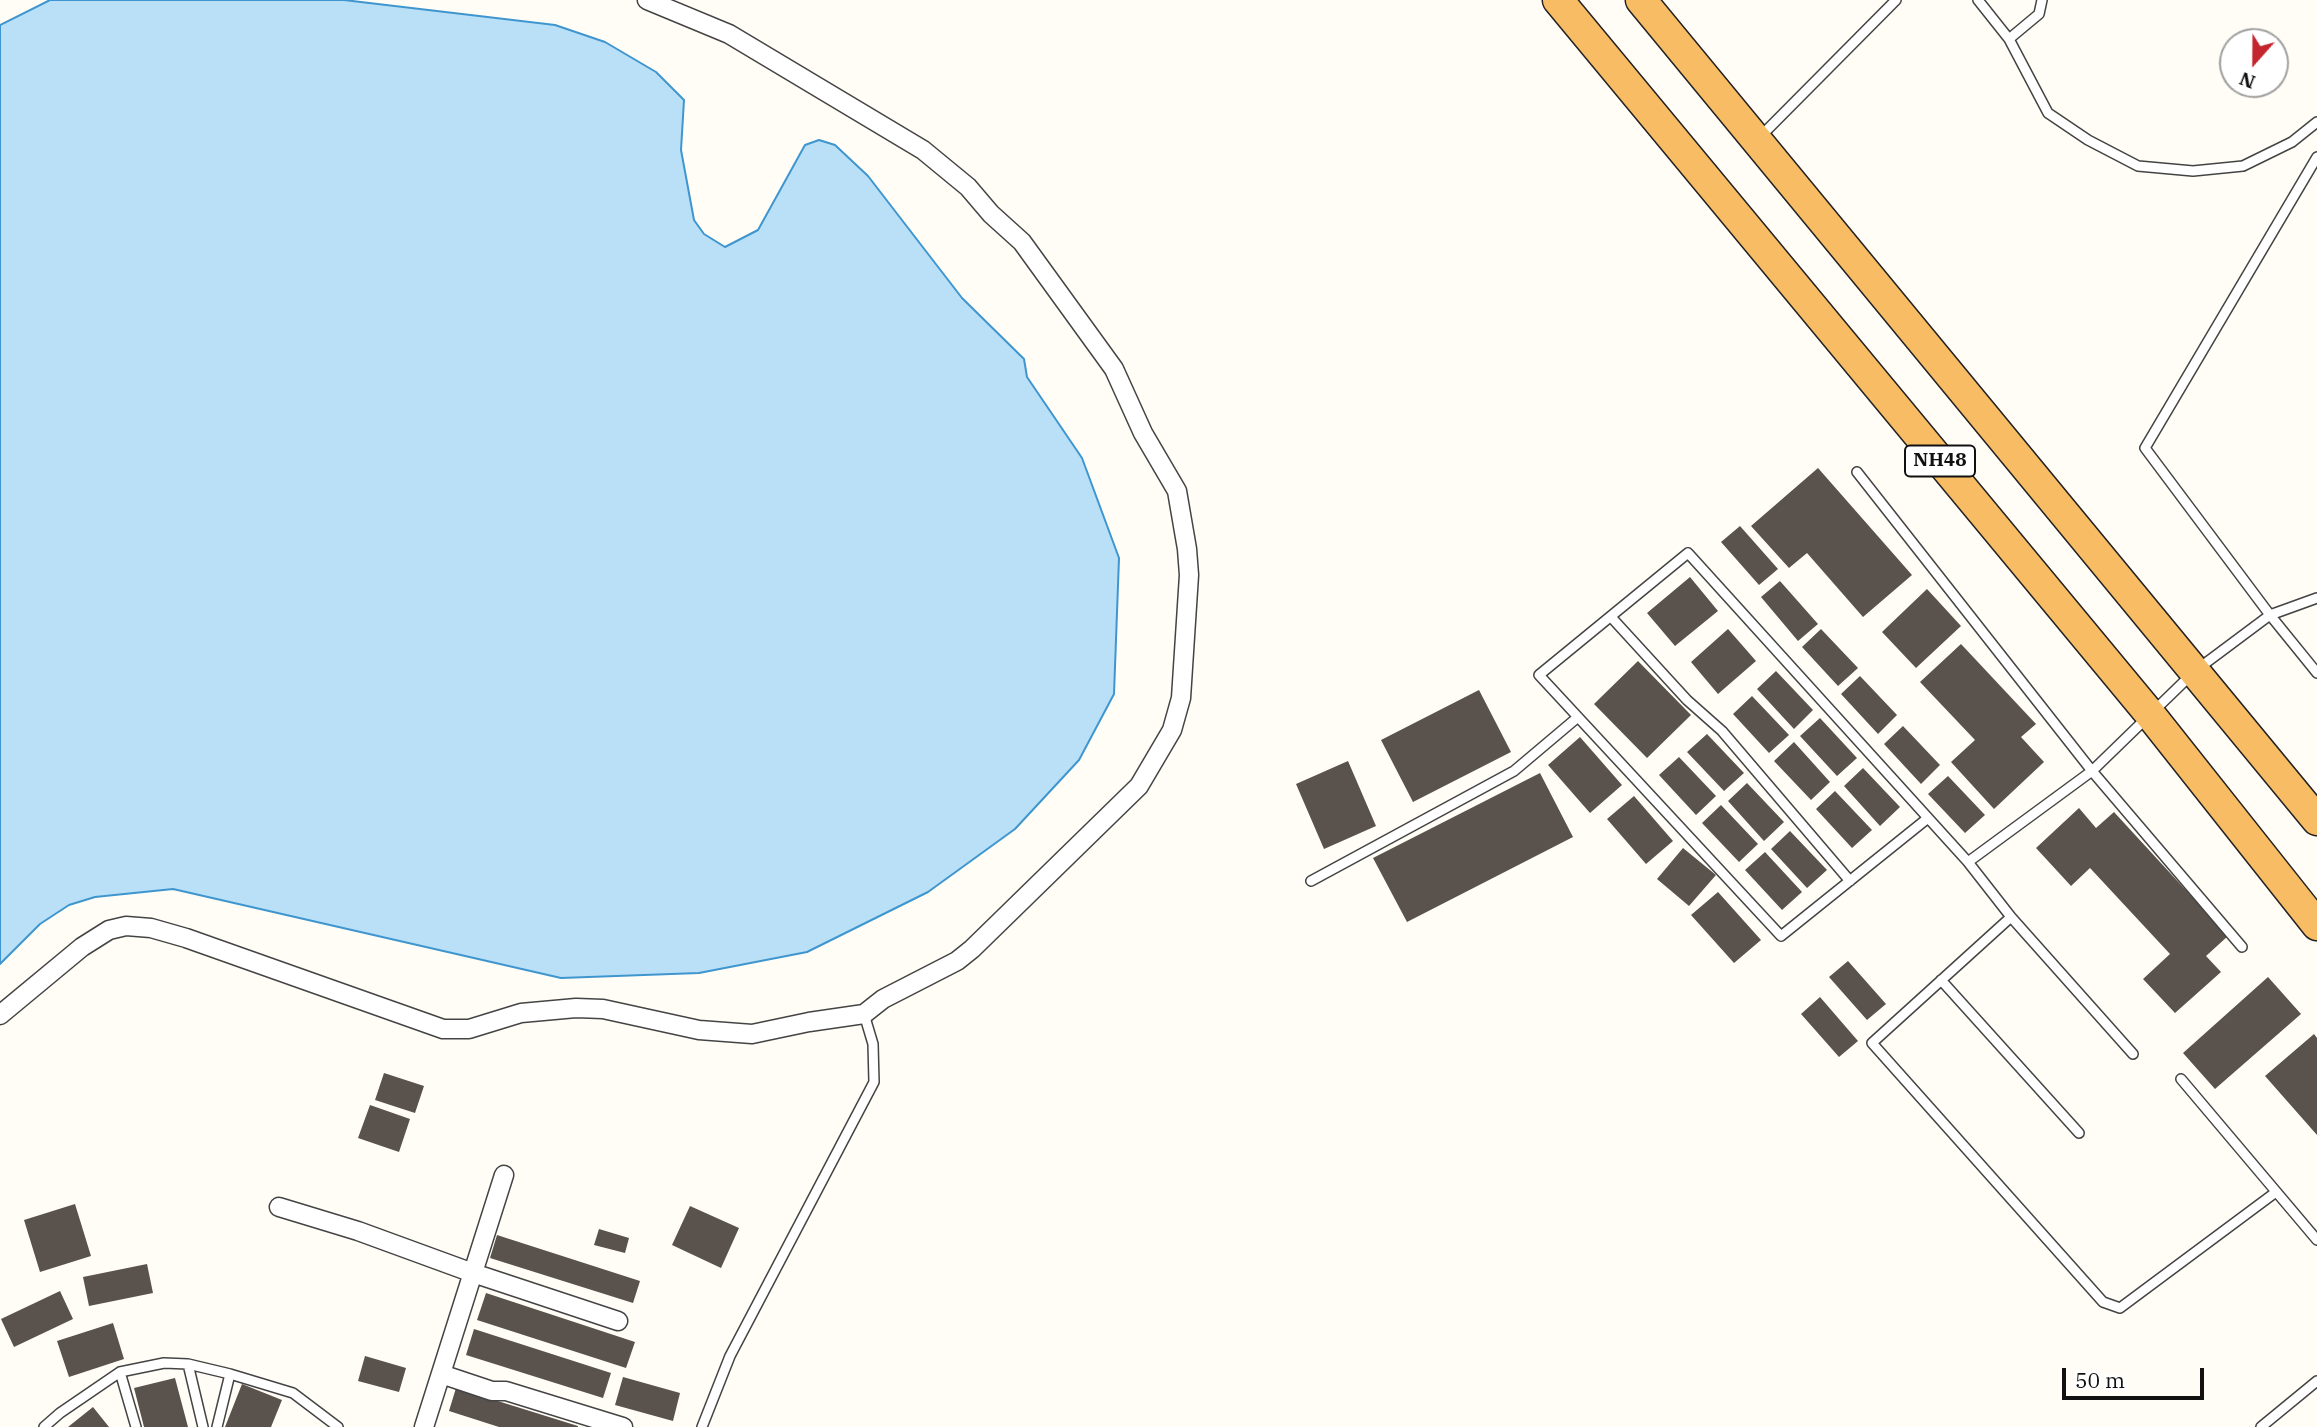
<!DOCTYPE html>
<html>
<head>
<meta charset="utf-8">
<style>
  body { margin:0 }
  #map { position:relative; width:2317px; height:1427px; overflow:hidden; background:#fffdf5; font-family:"IBM Plex Serif",serif }
  canvas { display:block }
  .north { position:absolute; left:2219px; top:28px; width:70px; height:70px; box-sizing:border-box; background:#fff; border:2px solid #a0a0a0; border-radius:50%; rotate:201deg; font-size:19px; font-weight:700; line-height:28px; text-align:center; color:#111 }
  .north::after { content:''; display:block; margin:auto; width:24px; height:32px; background:#c4262e; clip-path:polygon(50% 0,100% 100%,50% 72%,0 100%) }
  .scale { position:absolute; left:2062px; top:1368px; width:142px; height:32px; box-sizing:border-box; border:4px solid #111; border-top:0; padding-left:9px; font-size:21px; line-height:24px; white-space:nowrap; color:#111; -webkit-text-stroke:5px #fff; paint-order:stroke }
</style>
</head>
<body>
<div id="map">
<canvas width="2317" height="1427"></canvas>
<div class="north">N</div>
<div class="scale">50 m</div>
</div>
<script>
const ctx = document.querySelector('canvas').getContext('2d');
ctx.lineJoin = 'round';
function fillPath(path, color) { ctx.fillStyle = color; ctx.fill(path, 'evenodd'); }
const toPath = rows => new Path2D(rows.map(r => 'M' + r).join(''));
function stroke(path, color, width, dash) { ctx.strokeStyle = color; ctx.lineWidth = width; ctx.lineCap = dash ? 'butt' : 'round'; ctx.setLineDash(dash || []); ctx.stroke(path); }
function write(font, color, halo, rows, align = 'center') {
  ctx.font = font + ' "IBM Plex Serif",serif'; ctx.lineWidth = 7; ctx.setLineDash([]); ctx.textBaseline = 'middle'; ctx.strokeStyle = halo; ctx.fillStyle = color; for (const [text, x, y, turn = 0] of rows) {
    ctx.save(); ctx.translate(x, y); ctx.rotate((+turn || 0) * Math.PI / 180); ctx.textAlign = isNaN(turn) ? turn : align; if (halo) ctx.strokeText(text, 0, 0); ctx.fillText(text, 0, 0); ctx.restore();
  }
}
const water = toPath([
  [50,0,344,0,555,25,605,42,656,72,684,100,681,150,694,220,704,234,725,247,758,230,805,145,819,140,835,145,868,176,962,298,1024,359,1027,377,1082,458,1119,558,1114,694,1079,760,1015,829,928,892,807,952,699,973,561,978,173,889,95,897,69,905,40,924,0,964,0,25,50,0]
]);
fillPath(water, '#b9e0f7');
stroke(water, '#3f96cf', 2);
fillPath(toPath([
  [1818,468,1912,575,1863,617,1807,553,1789,568,1751,526],
  [1740,526,1778,569,1759,585,1721,542],
  [1690,577,1718,611,1675,646,1647,613],
  [1780,581,1818,624,1798,641,1761,597],
  [1927,589,1961,626,1916,668,1882,632],
  [1728,629,1756,661,1718,694,1691,662],
  [1821,629,1858,668,1838,686,1802,647],
  [1961,644,2036,724,2021,737,2044,762,1994,809,1951,762,1975,740,1920,682],
  [1638,661,1691,715,1647,758,1594,704],
  [1776,671,1813,710,1794,729,1757,689],
  [1860,676,1897,715,1878,734,1841,694],
  [1479,690,1511,752,1413,802,1381,740],
  [1752,696,1789,735,1769,753,1733,714],
  [1820,718,1857,758,1837,776,1800,736],
  [1903,726,1940,765,1921,784,1884,744],
  [1707,734,1744,773,1724,791,1687,752],
  [1580,737,1622,785,1590,813,1548,765],
  [1794,742,1830,782,1811,800,1774,761],
  [1679,757,1716,796,1696,815,1659,775],
  [1348,761,1376,826,1324,849,1296,784],
  [1863,768,1900,807,1880,826,1844,786],
  [1540,773,1573,837,1407,922,1373,858],
  [1948,776,1985,815,1965,833,1928,794],
  [1747,783,1784,822,1764,841,1728,801],
  [1835,791,1872,830,1852,848,1816,809],
  [1634,796,1673,841,1646,864,1607,819],
  [1721,805,1758,844,1739,862,1702,823],
  [2079,808,2096,828,2114,812,2228,936,2206,956,2221,972,2175,1013,2143,979,2170,954,2090,868,2071,886,2036,848],
  [1790,831,1827,870,1807,888,1771,849],
  [1683,848,1716,875,1689,906,1657,879],
  [1765,852,1802,892,1782,910,1745,870],
  [1718,892,1761,940,1734,963,1691,915],
  [1848,961,1886,1004,1867,1020,1829,977],
  [2268,977,2301,1014,2215,1089,2183,1053],
  [1820,997,1858,1041,1839,1057,1801,1014],
  [2314,1034,2317,1038,2317,1135,2265,1076],
  [384,1073,424,1086,415,1113,375,1100],
  [370,1105,410,1119,399,1152,358,1138],
  [75,1204,91,1256,40,1272,24,1220],
  [690,1206,739,1228,721,1268,672,1245],
  [599,1229,629,1238,625,1253,594,1245],
  [497,1235,640,1281,633,1303,490,1258],
  [147,1264,153,1293,89,1306,83,1277],
  [60,1291,73,1319,14,1347,1,1319],
  [486,1293,635,1342,626,1368,477,1320],
  [113,1323,124,1359,69,1377,57,1341],
  [474,1329,611,1373,603,1398,466,1355],
  [365,1356,406,1368,399,1392,358,1381],
  [623,1377,680,1393,673,1421,615,1405],
  [175,1378,188,1427,144,1427,134,1388],
  [242,1384,282,1400,271,1427,225,1427],
  [456,1388,578,1426,578,1427,499,1427,449,1411],
  [93,1407,109,1427,68,1427]
]), '#5a524d');
const service = toPath([
  [1978,0,2009,39,2048,113,2088,140,2138,166,2193,171,2243,166,2292,142,2317,122],
  [2009,39,2039,14,2042,0],
  [1759,138,1896,0],
  [2317,157,2145,448,2270,615,2317,673],
  [1857,472,2092,771,2195,671,2270,615,2317,598],
  [1611,617,1687,700,1722,731,1850,881],
  [1928,818,1781,936,1539,675,1688,553,1968,862],
  [1311,881,1514,771,1578,717],
  [2011,917,1872,1043,2103,1302,2120,1308,2276,1192],
  [1941,980,2079,1133],
  [2133,1054,2011,917,1968,862,2092,771,2242,947],
  [2181,1079,2317,1240],
  [188,1364,203,1427],
  [120,1372,136,1427],
  [44,1427,60,1413,120,1372,164,1363,188,1364,230,1374,293,1393,338,1427],
  [217,1427,230,1374],
  [702,1427,730,1356,874,1082,873,1044,864,1014],
  [2261,1427,2317,1381]
]);
const minor = toPath([
  [0,1015,82,947,109,930,126,926,151,928,186,938,443,1029,469,1029,521,1013,576,1008,603,1009,699,1030,752,1034,809,1022,864,1014,883,999,957,961,972,949,1139,786,1172,730,1181,698,1189,575,1187,549,1177,491,1143,433,1114,369,1022,242,991,214,968,187,923,150,729,34,647,0],
  [279,1207,358,1231,473,1273,618,1321],
  [441,1374,492,1391,506,1391,623,1427],
  [424,1427,504,1175]
]);
const trunk = toPath([
  [1558,0,2149,713,2317,925],
  [1641,0,2317,820]
]);
stroke(service, '#444', 12);
stroke(minor, '#444', 21);
stroke(trunk, '#222', 33);
stroke(service, '#fff', 9);
stroke(minor, '#fff', 18);
stroke(trunk, '#f7bc64', 30);
for (const [x, y, w] of [
  [1940,461,70]
]) { const box = new Path2D(); box.roundRect(x - w / 2, y - 15.5, w, 31, 5); ctx.fillStyle = '#fff'; ctx.fill(box); stroke(box, '#111', 2); }
write('bold 19px', '#111', null, [
  ["NH48",1940,461]
]);
</script>
</body>
</html>
